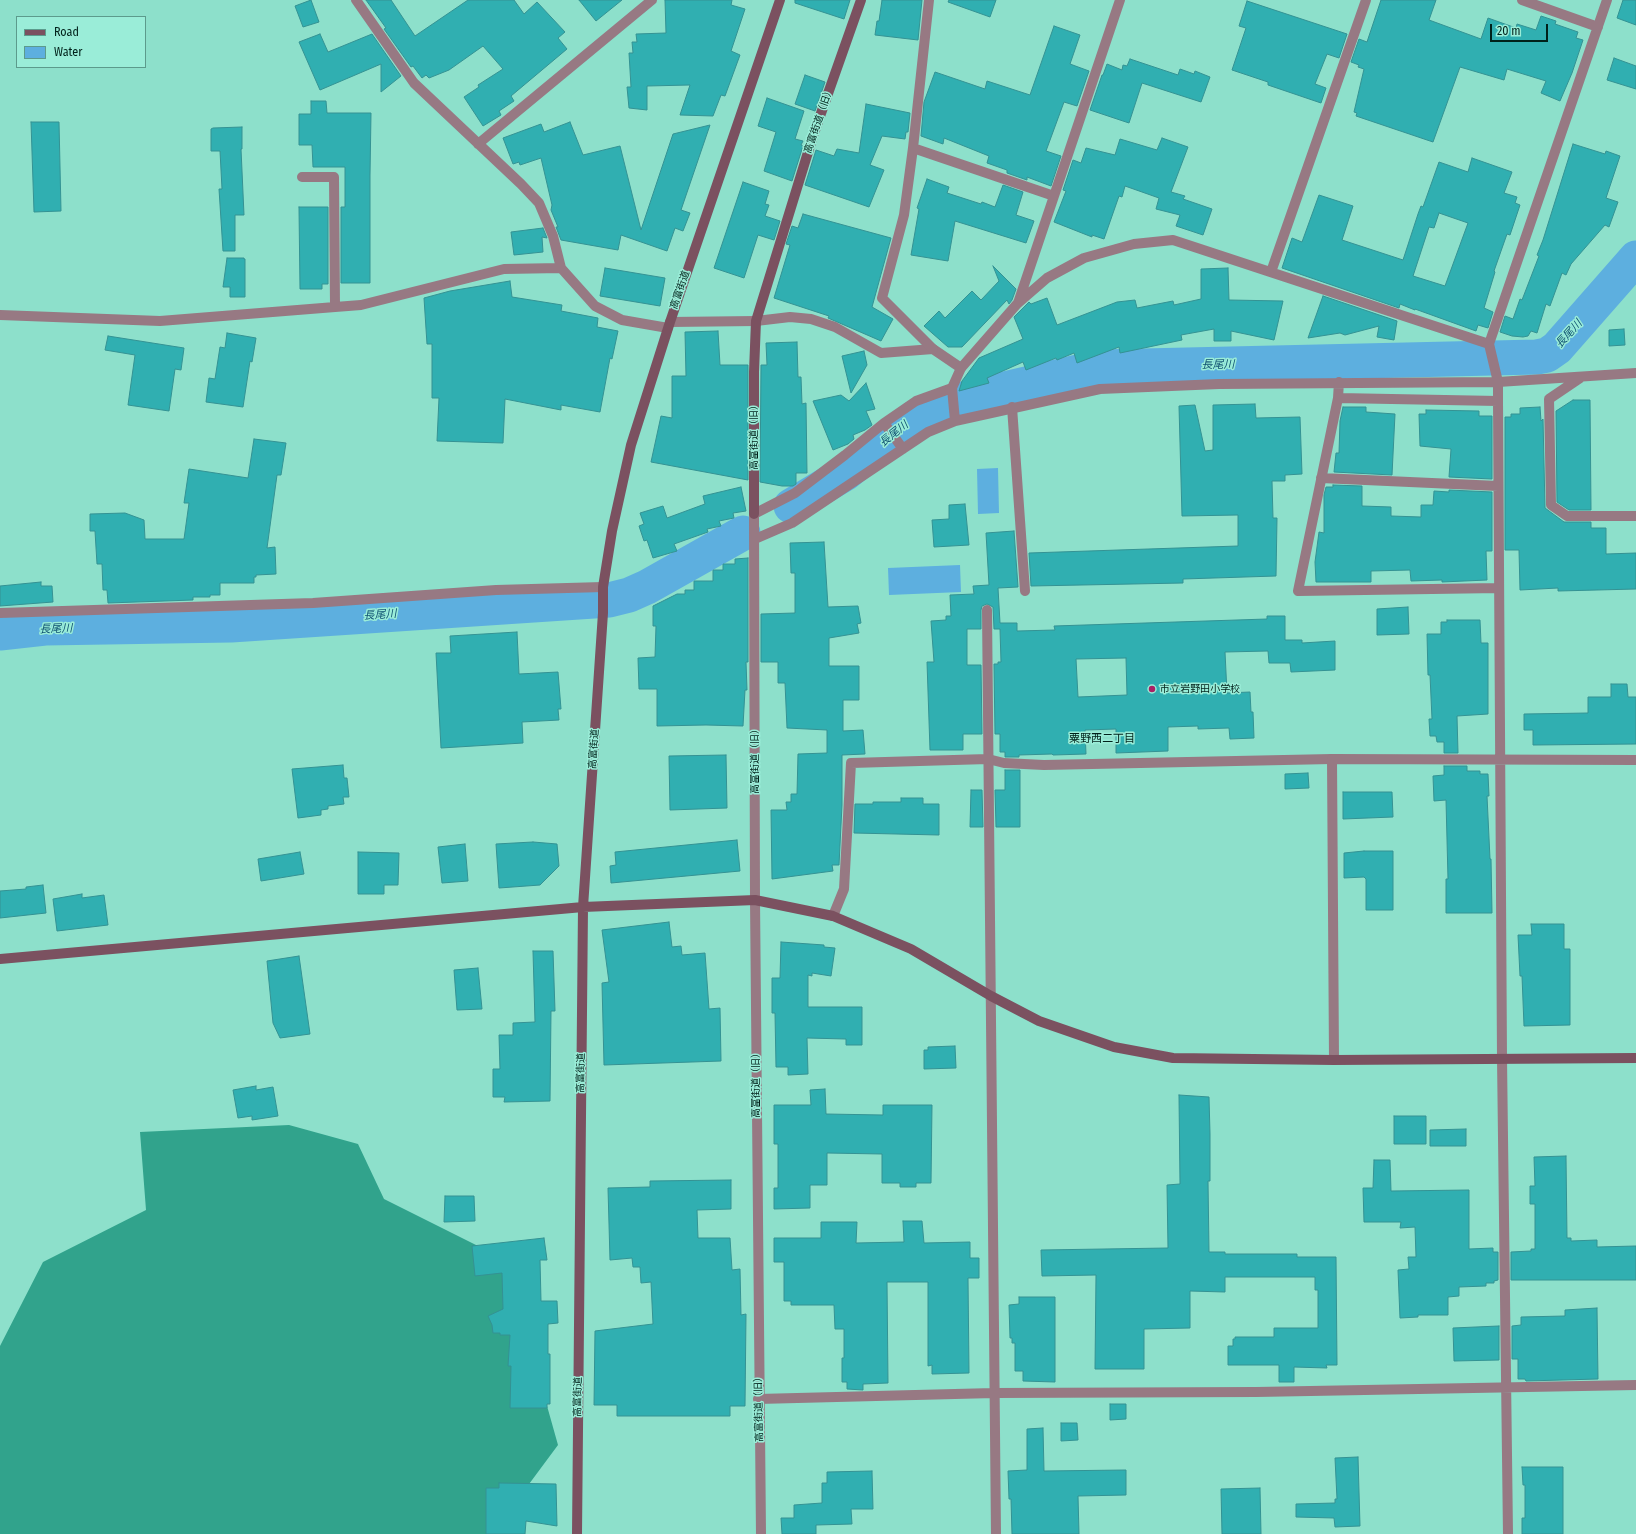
<!DOCTYPE html>
<html>
<head>
<meta charset="utf-8">
<style>
  body { margin:0 }
  #map { position:relative; width:1636px; height:1534px; overflow:hidden; background:#8de0cb; font-family:"Fira Sans Condensed",sans-serif }
  canvas { display:block }
  .legend { position:absolute; left:16px; top:16px; width:130px; height:52px; box-sizing:border-box; background:#9aedd8; border:1px solid #5c9b8c; margin:0; padding:5px 7px; list-style:none; font-size:12px; color:#00211a }
  .legend li { display:flex; align-items:center; gap:8px; height:20px }
  .legend b { width:20px; border:1px solid #5c9b8c }
  .scale { position:absolute; left:1490px; top:24px; width:58px; height:18px; box-sizing:border-box; border:2px solid #00211a; border-top:0; padding-left:5px; font-size:12px; line-height:14px; white-space:nowrap; color:#00211a; -webkit-text-stroke:3px #9aedd8; paint-order:stroke }
</style>
</head>
<body>
<div id="map">
<canvas width="1636" height="1534"></canvas>
<ul class="legend">
<li><b style="height:5px;background:#7b5160"></b>Road</li>
<li><b style="height:11px;background:#5dafdf"></b>Water</li>
</ul>
<div class="scale">20 m</div>
</div>
<script>
const ctx = document.querySelector('canvas').getContext('2d');
ctx.lineJoin = 'round';
function fillPath(path, color) { ctx.fillStyle = color; ctx.fill(path, 'evenodd'); }
const toPath = rows => new Path2D(rows.map(r => 'M' + r).join(''));
function stroke(path, color, width, dash) { ctx.strokeStyle = color; ctx.lineWidth = width; ctx.lineCap = dash ? 'butt' : 'round'; ctx.setLineDash(dash || []); ctx.stroke(path); }
function write(font, color, halo, rows, align = 'center') {
  ctx.font = font + ' "Fira Sans Condensed","Noto Sans JP",sans-serif'; ctx.lineWidth = 3; ctx.setLineDash([]); ctx.textBaseline = 'middle'; ctx.strokeStyle = halo; ctx.fillStyle = color; for (const [text, x, y, turn = 0] of rows) {
    ctx.save(); ctx.translate(x, y); ctx.rotate((+turn || 0) * Math.PI / 180); ctx.textAlign = isNaN(turn) ? turn : align; if (halo) ctx.strokeText(text, 0, 0); ctx.fillText(text, 0, 0); ctx.restore();
  }
}
fillPath(toPath([
  [289,1125,358,1144,384,1199,506,1260,558,1445,492,1534,0,1534,0,1346,43,1262,146,1210,140,1132]
]), '#31a38c');
fillPath(toPath([
  [998,468,999,513,978,514,977,469],
  [960,565,961,592,889,595,888,568]
]), '#5dafdf');
stroke(toPath([
  [791,506,846,473,914,418,970,397,1099,367,1537,357,1547,355,1557,348,1636,258],
  [0,633,45,628,231,625,609,600,629,595,647,587,743,533]
]), '#5dafdf', 35);
const building = toPath([
  [311,0,319,22,303,27,295,6,311,0],
  [366,0,391,0,415,36,468,0,514,0,524,14,537,2,565,32,558,38,567,49,511,96,514,101,499,111,501,115,483,126,464,97,479,87,478,85,503,69,483,46,449,70,429,78,426,75,422,78,413,66,411,67,384,29,386,28,366,0],
  [579,0,622,0,596,21,579,0],
  [665,0,732,0,731,5,745,9,731,51,740,55,725,96,721,95,713,116,680,115,690,85,647,86,647,110,629,108,627,87,631,87,629,53,633,53,632,42,637,42,636,34,666,33,665,0],
  [795,0,850,0,844,19,795,3,795,0],
  [882,0,922,0,918,40,875,35,877,21,879,21,882,0],
  [949,0,996,0,990,17,948,2,949,0],
  [1381,0,1436,0,1429,20,1481,39,1488,18,1516,28,1517,24,1536,30,1541,16,1556,21,1555,24,1578,32,1576,38,1583,40,1572,73,1560,101,1541,93,1546,81,1507,69,1504,80,1460,67,1433,142,1356,116,1357,113,1354,112,1364,69,1358,67,1359,65,1351,62,1359,39,1367,42,1381,0],
  [1623,0,1636,0,1636,25,1617,18,1623,0],
  [1247,1,1347,34,1339,58,1327,54,1315,84,1326,88,1321,103,1268,85,1268,82,1232,70,1246,28,1239,26,1247,1],
  [1054,26,1080,35,1070,64,1089,71,1077,106,1064,102,1046,151,1061,156,1051,186,1027,177,1027,180,1007,173,1007,170,987,163,989,156,944,138,943,144,921,136,924,102,935,72,985,89,987,81,1030,95,1054,26],
  [320,34,328,52,372,34,401,76,381,92,381,64,320,90,299,42,320,34],
  [1614,58,1636,66,1636,89,1607,80,1614,58],
  [1130,59,1178,75,1180,69,1194,74,1195,71,1210,77,1201,102,1142,83,1129,123,1090,110,1102,75,1103,75,1107,64,1122,70,1123,65,1127,66,1130,59],
  [805,75,825,82,815,111,795,104,805,75],
  [767,98,804,111,795,139,803,141,801,145,803,146,792,181,764,171,776,132,758,126,767,98],
  [311,101,326,101,327,113,371,113,370,175,370,283,341,283,341,207,345,207,345,167,313,167,312,145,299,145,299,114,311,114,311,101],
  [866,104,910,113,908,132,906,132,905,139,882,136,870,165,884,170,869,207,805,185,816,150,834,156,837,149,859,153,866,104],
  [31,122,59,122,61,211,34,212,31,122],
  [570,122,583,155,620,146,641,230,673,134,710,125,681,210,690,213,683,231,675,228,667,251,621,235,618,250,561,240,556,227,558,227,551,210,552,205,541,158,520,165,519,162,513,164,503,138,541,124,544,132,570,122],
  [242,127,242,149,241,149,244,215,235,215,235,251,223,251,219,189,222,189,220,151,211,151,211,129,213,128,242,127],
  [1162,138,1188,147,1171,192,1185,196,1183,199,1212,209,1203,235,1176,226,1180,215,1156,209,1159,198,1125,186,1122,197,1119,196,1104,239,1092,235,1092,237,1054,222,1066,191,1063,190,1073,160,1081,163,1086,148,1115,155,1120,139,1157,150,1162,138],
  [1573,144,1605,154,1606,151,1620,156,1606,198,1618,202,1609,227,1605,225,1571,264,1566,275,1562,273,1550,306,1546,304,1537,333,1531,331,1528,336,1523,337,1512,336,1500,332,1505,316,1513,319,1520,299,1522,300,1539,256,1537,255,1543,240,1573,144],
  [1472,158,1512,172,1504,193,1517,197,1515,203,1520,205,1510,235,1507,234,1494,271,1495,272,1484,308,1493,312,1488,328,1478,325,1476,331,1415,309,1415,310,1400,304,1399,308,1282,268,1292,238,1302,242,1319,195,1353,206,1342,240,1403,260,1418,214,1421,206,1423,207,1439,162,1468,172,1472,158],
  [1439,213,1468,223,1445,286,1413,276,1429,227,1434,228,1439,213],
  [927,179,949,187,947,193,981,204,982,202,995,207,1003,185,1023,192,1016,215,1034,221,1026,243,955,221,948,261,911,255,919,209,917,208,927,179],
  [743,182,769,191,765,204,769,205,765,216,780,221,774,240,758,235,744,278,714,268,743,182],
  [299,207,328,207,328,284,322,284,322,289,300,289,299,207],
  [803,214,891,238,872,307,893,319,881,341,828,318,829,316,774,298,790,245,786,244,792,226,798,228,803,214],
  [543,228,547,238,542,237,543,252,514,255,511,232,543,228],
  [227,258,244,258,244,259,245,259,245,297,230,297,230,287,223,287,227,258],
  [993,266,1016,289,1012,300,1009,304,1007,300,962,347,948,347,924,326,939,311,945,318,972,291,981,300,999,281,993,266],
  [605,268,665,278,660,306,600,296,605,268],
  [1228,268,1229,300,1283,301,1274,340,1231,331,1231,341,1214,341,1214,329,1181,335,1182,340,1120,353,1119,347,1077,363,1074,353,1057,360,1056,358,1026,370,1023,362,987,378,989,383,959,391,962,381,979,358,1023,339,1014,317,1029,302,1031,304,1047,298,1057,325,1117,302,1135,300,1137,308,1173,301,1174,305,1201,299,1201,269,1228,268],
  [510,281,512,297,562,305,561,311,598,318,597,327,618,331,612,359,610,358,600,412,561,405,561,410,505,399,503,443,437,441,439,398,432,398,432,344,427,344,424,298,450,291,510,281],
  [1323,296,1397,321,1394,340,1377,337,1379,326,1345,335,1340,333,1308,338,1323,296],
  [1624,329,1625,345,1609,346,1609,330,1624,329],
  [718,331,720,365,748,365,748,480,651,462,661,416,672,418,672,376,686,376,685,332,718,331],
  [227,333,256,338,252,362,250,361,243,407,206,402,209,378,215,379,220,347,225,348,227,333],
  [108,336,184,348,181,370,175,369,169,411,128,405,135,355,105,350,108,336],
  [797,342,798,377,801,377,802,404,806,403,807,473,796,473,796,484,793,486,782,486,760,482,761,365,767,365,766,343,797,342],
  [864,351,867,365,851,393,842,356,864,351],
  [866,383,875,409,866,411,872,425,865,430,853,435,854,439,848,444,833,450,813,401,841,395,849,401,866,383],
  [1573,400,1590,400,1591,510,1569,510,1557,502,1556,411,1573,400],
  [1255,404,1256,418,1300,417,1302,474,1285,475,1285,481,1272,481,1273,518,1277,518,1276,576,1183,579,1183,583,1031,586,1029,553,1238,546,1238,515,1182,516,1179,406,1195,405,1205,451,1213,450,1213,405,1255,404],
  [1343,407,1366,407,1366,412,1395,414,1392,475,1334,472,1336,453,1339,453,1340,421,1343,407],
  [1540,407,1541,421,1543,419,1545,508,1564,522,1591,522,1591,528,1606,528,1606,554,1636,553,1636,589,1558,591,1558,588,1520,590,1519,550,1505,550,1505,417,1511,417,1511,414,1520,414,1520,408,1540,407],
  [1426,410,1479,411,1479,416,1492,416,1492,479,1449,477,1451,449,1420,446,1419,414,1426,414,1426,410],
  [254,439,286,443,281,475,277,475,267,548,275,547,276,574,256,575,256,577,254,577,254,583,220,583,220,595,210,595,210,597,193,597,193,600,108,603,107,590,103,590,102,564,97,564,95,531,90,531,90,514,125,513,144,520,145,539,184,539,189,503,184,503,189,469,248,478,254,439],
  [1333,485,1362,486,1362,506,1391,507,1391,516,1421,517,1421,505,1433,505,1434,491,1449,492,1449,490,1492,492,1492,551,1486,551,1487,580,1442,582,1442,580,1411,581,1410,570,1371,571,1371,582,1316,582,1315,562,1319,532,1324,533,1324,495,1326,487,1333,487,1333,485],
  [741,487,746,511,733,513,734,518,719,521,721,526,707,529,708,532,674,544,677,551,653,558,647,540,644,541,639,526,644,524,640,513,663,506,667,518,705,504,703,496,741,487],
  [965,504,969,545,934,547,932,520,949,519,949,505,965,504],
  [1014,531,1018,587,998,588,1000,623,1017,623,1017,631,1055,630,1054,626,1267,619,1267,616,1285,616,1285,640,1302,640,1302,643,1335,641,1335,670,1291,672,1290,663,1269,663,1268,651,1225,652,1227,693,1250,692,1251,712,1253,712,1254,738,1230,739,1229,728,1198,729,1198,726,1168,727,1168,751,1116,753,1116,729,1085,730,1086,754,1053,755,1052,754,1019,755,1019,757,1005,757,1005,752,1000,752,1000,734,995,734,994,664,998,664,998,662,1001,662,1000,629,994,629,993,607,987,604,982,606,981,610,981,629,967,629,967,665,981,665,982,734,963,734,963,750,930,750,927,662,934,662,931,621,946,620,946,616,951,616,950,595,974,594,973,586,989,585,986,533,1014,531],
  [1126,658,1127,695,1078,697,1076,659,1126,658],
  [824,542,828,607,858,606,861,623,857,624,859,633,829,638,829,666,859,666,859,700,843,700,843,731,863,730,865,754,842,755,842,805,839,865,832,865,833,871,772,879,771,810,787,810,786,802,791,802,791,794,797,794,798,754,827,753,827,730,787,728,785,683,778,683,778,662,761,662,761,614,795,613,795,573,791,573,790,543,824,542],
  [748,558,748,662,746,662,747,690,745,690,743,726,706,725,657,726,657,689,639,689,638,658,655,657,656,626,653,626,653,606,677,594,685,594,685,590,694,590,694,581,713,581,713,570,723,570,723,564,735,564,735,559,748,558],
  [41,582,41,586,52,586,53,602,0,606,0,586,41,582],
  [1408,607,1409,634,1377,635,1377,609,1408,607],
  [1447,620,1480,620,1481,643,1488,643,1488,714,1457,716,1458,753,1444,753,1444,742,1437,742,1436,736,1430,736,1429,719,1432,719,1430,675,1428,675,1427,634,1441,634,1441,622,1447,622,1447,620],
  [517,632,519,674,558,672,561,709,558,709,559,720,522,722,523,743,441,748,436,653,451,653,450,636,517,632],
  [1611,684,1627,684,1628,697,1636,697,1636,744,1533,745,1533,730,1524,730,1524,714,1588,713,1588,697,1611,697,1611,684],
  [726,755,727,808,670,810,669,756,726,755],
  [343,765,344,778,347,778,349,797,343,797,344,804,328,806,328,809,321,810,321,815,298,818,292,769,343,765],
  [1444,766,1467,766,1467,771,1480,771,1480,774,1488,774,1489,796,1487,796,1490,859,1491,859,1492,913,1446,913,1446,879,1448,879,1446,800,1434,801,1433,776,1444,775,1444,766],
  [1005,770,1020,770,1020,827,996,827,995,790,1005,790,1005,770],
  [1308,773,1309,788,1285,789,1285,774,1308,773],
  [971,790,982,790,983,827,970,827,971,790],
  [1343,792,1392,792,1393,817,1343,819,1343,792],
  [901,798,923,798,923,804,939,804,939,835,854,833,855,804,873,804,873,802,901,802,901,798],
  [737,840,740,871,611,883,610,866,616,865,615,852,737,840],
  [533,842,557,844,559,866,540,885,499,888,496,844,533,842],
  [465,844,468,881,442,883,438,847,465,844],
  [1364,851,1393,851,1393,910,1366,910,1366,879,1364,877,1344,878,1344,853,1364,851],
  [300,852,304,874,261,881,258,859,300,852],
  [358,852,399,853,398,885,384,885,384,894,358,894,358,852],
  [43,885,46,913,0,918,0,891,26,889,26,887,43,885],
  [82,894,82,898,104,895,108,925,57,931,53,899,82,894],
  [669,922,672,947,681,946,682,955,705,953,709,1009,720,1008,721,1061,604,1065,602,983,609,982,602,930,669,922],
  [1531,924,1564,924,1564,949,1570,949,1570,1025,1524,1026,1522,976,1520,976,1518,935,1532,935,1531,924],
  [781,942,824,945,824,947,835,948,831,976,812,973,812,976,808,975,808,1007,862,1007,862,1045,846,1045,846,1039,807,1038,808,1074,788,1075,788,1067,776,1067,775,1013,772,1013,772,978,780,978,781,942],
  [533,951,553,951,555,1011,551,1011,550,1101,504,1102,505,1097,493,1097,493,1069,500,1069,499,1035,513,1035,513,1023,535,1022,533,951],
  [299,956,310,1034,280,1038,273,1023,267,961,299,956],
  [478,968,482,1009,457,1010,454,970,478,968],
  [955,1046,956,1068,924,1069,924,1050,928,1050,928,1047,955,1046],
  [256,1086,256,1090,273,1087,278,1116,252,1120,252,1116,238,1118,233,1090,256,1086],
  [825,1089,826,1114,883,1115,883,1105,932,1105,931,1183,916,1183,916,1187,900,1187,900,1183,882,1183,882,1154,827,1153,827,1185,810,1185,810,1208,774,1209,774,1188,778,1188,778,1144,774,1144,774,1105,811,1105,810,1090,825,1089],
  [1179,1095,1209,1097,1210,1134,1210,1181,1208,1181,1209,1252,1225,1252,1225,1254,1297,1254,1297,1257,1336,1257,1337,1365,1326,1365,1327,1368,1294,1367,1294,1382,1279,1382,1279,1365,1228,1365,1228,1346,1233,1346,1233,1339,1235,1339,1235,1337,1274,1337,1274,1328,1318,1328,1318,1290,1315,1290,1315,1277,1225,1277,1225,1292,1190,1291,1190,1328,1144,1329,1144,1369,1095,1369,1096,1275,1042,1276,1041,1250,1168,1248,1167,1185,1180,1184,1179,1095],
  [1394,1116,1426,1116,1426,1144,1394,1144,1394,1116],
  [1466,1129,1466,1146,1430,1146,1430,1130,1466,1129],
  [1566,1156,1567,1238,1571,1238,1571,1241,1597,1240,1597,1247,1636,1246,1636,1280,1511,1280,1511,1252,1531,1251,1531,1249,1535,1249,1535,1204,1530,1204,1530,1186,1535,1186,1534,1157,1566,1156],
  [1374,1160,1390,1160,1391,1191,1469,1190,1469,1249,1493,1248,1493,1252,1498,1252,1498,1280,1494,1281,1494,1283,1486,1283,1486,1286,1459,1287,1459,1296,1448,1297,1448,1315,1418,1315,1418,1317,1400,1318,1398,1270,1409,1269,1408,1257,1416,1257,1415,1227,1400,1228,1401,1222,1364,1222,1363,1188,1373,1188,1374,1160],
  [731,1180,731,1209,697,1210,698,1238,730,1238,732,1270,740,1269,741,1315,746,1314,745,1406,730,1406,730,1416,617,1416,617,1405,594,1405,595,1331,653,1324,651,1282,641,1283,640,1267,633,1267,632,1258,610,1260,608,1188,650,1187,650,1181,731,1180],
  [445,1196,474,1196,475,1221,444,1222,445,1196],
  [903,1221,922,1221,924,1243,970,1242,970,1258,979,1258,979,1278,968,1278,969,1373,932,1374,932,1365,928,1366,928,1282,887,1282,888,1383,863,1384,863,1390,847,1389,847,1382,842,1382,842,1358,844,1358,844,1329,835,1329,834,1305,791,1305,791,1301,784,1301,784,1262,774,1262,774,1238,821,1238,821,1222,857,1222,856,1243,904,1242,903,1221],
  [544,1238,547,1260,540,1260,541,1301,557,1301,558,1323,548,1324,548,1354,550,1354,550,1404,547,1404,547,1408,510,1408,511,1366,508,1366,510,1335,500,1335,500,1333,493,1333,492,1325,488,1316,503,1309,502,1273,475,1276,472,1246,544,1238],
  [1019,1297,1055,1297,1055,1382,1023,1381,1023,1371,1015,1371,1015,1343,1012,1343,1012,1338,1010,1338,1009,1305,1019,1304,1019,1297],
  [1597,1308,1598,1379,1526,1381,1525,1379,1518,1379,1518,1359,1512,1359,1512,1326,1521,1325,1521,1317,1565,1316,1565,1310,1597,1308],
  [1499,1326,1499,1360,1454,1361,1453,1328,1499,1326],
  [1110,1404,1126,1404,1126,1419,1110,1420,1110,1404],
  [1061,1423,1077,1423,1078,1440,1061,1441,1061,1423],
  [1043,1428,1044,1471,1126,1470,1126,1495,1078,1496,1079,1534,1012,1534,1011,1499,1009,1499,1008,1471,1027,1470,1027,1429,1043,1428],
  [1358,1457,1360,1526,1335,1527,1334,1518,1296,1517,1296,1504,1335,1503,1335,1499,1337,1499,1335,1458,1358,1457],
  [1522,1467,1563,1467,1563,1534,1522,1534,1522,1518,1525,1518,1525,1485,1523,1485,1522,1467],
  [872,1471,873,1509,851,1509,852,1524,816,1525,816,1534,782,1534,781,1518,794,1518,794,1505,822,1503,822,1483,827,1483,827,1472,872,1471],
  [499,1483,556,1484,557,1526,526,1521,525,1534,486,1534,486,1488,499,1488,499,1483],
  [1260,1488,1261,1534,1222,1534,1221,1489,1260,1488]
]);
fillPath(building, '#30afb1');
stroke(building, '#349293', 1);
stroke(toPath([
  [756,321,790,317,811,319,835,327,881,353,933,349,961,368],
  [1012,407,1025,591],
  [988,759,1004,763,1044,765,1332,759]
]), '#977983', 10);
stroke(toPath([
  [356,0,414,83,521,184,539,203,553,236,561,268,595,306,622,320,668,328],
  [929,0,913,148,904,215,882,298,933,349],
  [1522,0,1598,27],
  [478,144,652,0],
  [913,148,1054,196],
  [302,177,334,177,335,307],
  [1271,272,1366,0],
  [1018,303,1120,0],
  [0,315,160,321,335,307,361,305,504,269,561,268],
  [670,322,756,321],
  [1580,378,1549,399,1551,505,1567,516,1636,516],
  [1339,382,1338,398,1298,591,1499,588],
  [952,388,955,421],
  [1338,398,1498,401],
  [884,423,903,449],
  [1321,478,1498,486],
  [755,539,792,523,928,432,955,421,1100,389,1219,384,1498,382,1636,373],
  [987,610,996,1534],
  [0,613,313,603,496,590,603,587],
  [833,916,844,889,851,763,988,759],
  [1334,1060,1332,759,1636,760],
  [758,1399,994,1393,1256,1392,1636,1385],
  [761,1534,755,900,754,514,795,493,845,455,884,423,916,401,952,388,961,368,1017,304,1047,278,1084,258,1134,244,1173,240,1489,344],
  [1508,1534,1502,1058,1498,401,1498,382,1489,344,1607,0]
]), '#977983', 10);
stroke(toPath([
  [754,514,754,372,756,321,813,136,861,0],
  [0,959,583,907,755,900,833,916,911,949,991,996,1039,1021,1114,1047,1173,1058,1334,1060,1636,1058],
  [577,1534,583,907,603,613,603,587,612,531,631,445,670,322,780,0]
]), '#7b5160', 10);
for (const [x, y, r, color] of [
  [1152,689,4,"#a92065"]
]) { const dot = new Path2D(); dot.arc(x, y, r, 0, 2 * Math.PI); ctx.fillStyle = color; ctx.fill(dot); stroke(dot, '#9aedd8', 1.5); }
write('10px', '#00211a', '#9aedd8', [
  ["高富街道（旧）",819,120,-71],
  ["高富街道",680,290,-71],
  ["高富街道（旧）",754,435,-90],
  ["高富街道",594,749,-86],
  ["高富街道（旧）",755,759,-90],
  ["高富街道",581,1073,-89],
  ["高富街道（旧）",756,1083,-90],
  ["高富街道",578,1397,-89],
  ["高富街道（旧）",759,1407,-91]
]);
write('10px', '#00211a', '#9aedd8', [
  ["市立岩野田小学校",1160,689]
], 'left');
write('italic 11px', '#105272', '#9aedd8', [
  ["長尾川",1569,334,-48],
  ["長尾川",1218,365,-1],
  ["長尾川",894,434,-39],
  ["長尾川",380,615,-4],
  ["長尾川",56,629,-2]
]);
write('11px', '#00211a', '#9aedd8', [
  ["粟野西二丁目",1102,739]
]);
</script>
</body>
</html>
